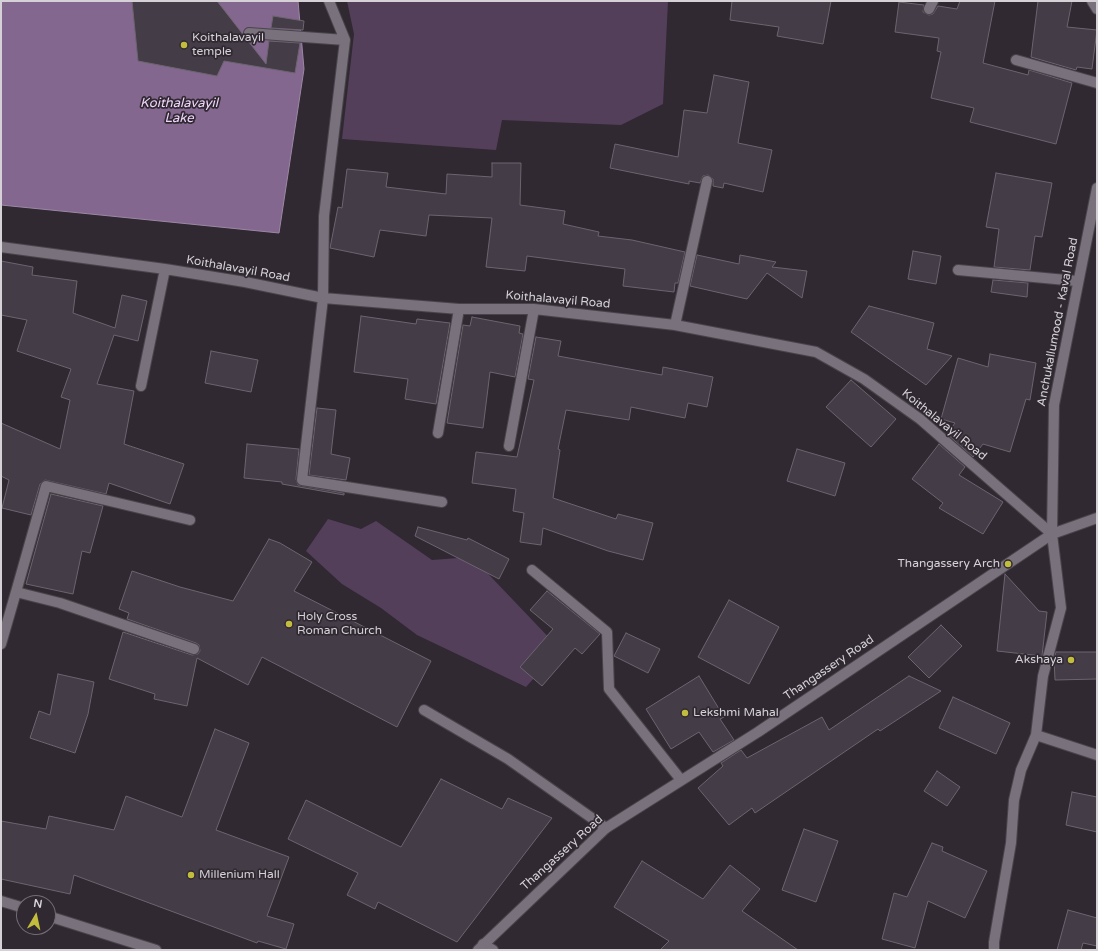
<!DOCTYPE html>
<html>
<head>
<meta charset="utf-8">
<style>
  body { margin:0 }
  #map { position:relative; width:1098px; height:951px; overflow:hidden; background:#302932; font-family:"Varela Round",sans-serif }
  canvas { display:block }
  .frame { position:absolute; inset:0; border:2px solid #d5d1d7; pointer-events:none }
  .north { position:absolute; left:16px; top:895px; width:40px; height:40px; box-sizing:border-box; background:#302932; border:1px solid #726c74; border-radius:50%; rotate:9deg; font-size:11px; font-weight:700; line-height:16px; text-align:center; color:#d5d1d7 }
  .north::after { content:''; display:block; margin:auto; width:14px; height:18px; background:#c3bd3e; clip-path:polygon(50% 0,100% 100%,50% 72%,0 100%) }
</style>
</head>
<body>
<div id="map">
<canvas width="1098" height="951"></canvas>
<div class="frame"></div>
<div class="north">N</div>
</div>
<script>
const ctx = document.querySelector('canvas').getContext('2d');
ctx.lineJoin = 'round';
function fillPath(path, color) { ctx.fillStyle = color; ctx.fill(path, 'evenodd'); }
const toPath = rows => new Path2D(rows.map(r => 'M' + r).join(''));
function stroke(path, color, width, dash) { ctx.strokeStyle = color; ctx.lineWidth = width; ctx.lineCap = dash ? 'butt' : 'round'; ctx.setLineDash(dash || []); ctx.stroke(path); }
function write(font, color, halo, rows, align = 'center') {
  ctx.font = font + ' "Varela Round",sans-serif'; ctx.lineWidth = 3.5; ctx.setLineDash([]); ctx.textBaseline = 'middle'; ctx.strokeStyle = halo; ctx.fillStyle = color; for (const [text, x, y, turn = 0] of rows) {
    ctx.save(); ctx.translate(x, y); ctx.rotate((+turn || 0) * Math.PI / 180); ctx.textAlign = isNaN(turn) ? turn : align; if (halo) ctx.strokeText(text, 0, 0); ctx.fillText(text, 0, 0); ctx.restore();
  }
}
fillPath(toPath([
  [347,1,668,1,663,104,621,125,502,120,496,150,342,139,354,34],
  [328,519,361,529,376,521,432,560,472,557,556,645,543,668,526,687,417,635,381,608,342,584,306,551]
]), '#543f5b');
const water = toPath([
  [1,1,298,1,304,69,279,233,1,205,1,1]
]);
fillPath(water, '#84678f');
stroke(water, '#9c87a5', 1);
const building = toPath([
  [132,1,217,1,266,64,269,41,300,43,295,73,224,61,217,76,138,61,132,1],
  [732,1,831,1,823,44,777,36,779,27,730,20,732,1],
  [960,1,995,1,983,63,1028,75,1029,70,1072,83,1056,144,970,122,974,108,931,98,941,52,937,51,939,38,895,32,899,2,924,5,923,12,929,15,933,14,938,6,957,9,960,1],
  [1038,1,1072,1,1067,27,1097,30,1092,69,1077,67,1076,70,1031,57,1038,1],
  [273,16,304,21,303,30,271,28,273,16],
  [714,75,749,82,738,143,772,150,763,192,724,183,723,188,713,186,713,179,708,175,703,176,700,183,689,181,689,184,610,168,615,144,678,157,684,110,707,113,714,75],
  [492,163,521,163,520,205,565,211,563,224,599,232,598,236,632,240,685,252,678,283,675,283,674,292,623,286,625,269,527,256,525,271,486,267,492,218,429,215,426,236,380,230,374,257,330,248,338,207,342,208,347,169,388,173,386,187,446,194,447,174,492,177,492,163],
  [996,173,1052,183,1042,237,1035,236,1030,270,994,267,999,229,986,227,996,173],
  [913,251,941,256,936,284,908,279,913,251],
  [697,255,739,264,740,255,776,262,772,267,807,271,802,298,767,273,747,299,690,286,697,255],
  [1,261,33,267,32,275,77,281,73,313,115,328,122,295,147,301,138,341,114,335,97,384,134,391,124,444,184,464,170,504,109,483,106,494,45,480,40,484,31,515,2,508,9,480,1,476,1,423,60,449,70,400,61,397,71,369,17,351,27,320,1,315,1,261],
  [993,280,1028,283,1027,297,991,292,993,280],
  [869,306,934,323,927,349,952,356,926,385,851,332,869,306],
  [361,316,416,324,417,319,450,323,436,404,405,399,408,379,354,372,361,316],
  [472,317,520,326,519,333,523,334,515,377,490,372,483,428,447,423,463,325,470,326,472,317],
  [536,337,561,341,558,356,662,375,663,367,713,377,707,407,688,403,685,418,631,407,629,420,566,410,558,449,560,450,553,498,616,519,618,514,653,523,643,560,608,551,543,528,541,545,520,542,524,513,513,511,516,489,472,483,476,452,517,457,534,380,528,379,536,337],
  [211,351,258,360,251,392,205,383,211,351],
  [990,354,1036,363,1030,400,1026,399,1010,452,983,444,973,457,947,434,955,423,941,419,958,358,988,367,990,354],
  [851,380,896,419,871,447,826,407,851,380],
  [317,408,336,410,331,454,350,458,346,480,309,475,317,408],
  [247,444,299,449,296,479,298,485,344,493,344,495,282,484,282,482,244,478,247,444],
  [939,444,965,467,959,475,1003,502,983,534,939,508,943,503,912,479,939,444],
  [797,449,845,463,835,496,787,481,797,449],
  [51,494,103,506,90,553,82,551,73,594,26,584,51,494],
  [418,527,467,540,468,538,509,559,499,579,415,536,418,527],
  [269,539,280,543,312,562,294,591,431,661,397,727,262,657,248,685,197,658,187,706,154,699,155,694,109,679,123,632,192,655,198,654,200,651,199,645,196,643,127,619,129,613,119,609,132,571,180,587,233,601,269,539],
  [1005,574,1039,611,1047,612,1042,656,997,651,1005,574],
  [547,591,600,634,582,654,575,648,542,686,520,667,553,629,530,610,547,591],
  [729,600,779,627,749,684,698,657,729,600],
  [941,625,962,646,929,678,908,657,941,625],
  [626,633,660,649,648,673,614,656,626,633],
  [1056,652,1097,652,1097,679,1055,680,1054,659,1056,652],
  [58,674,94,682,88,714,75,753,30,738,39,711,50,715,58,674],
  [699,676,724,717,720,719,734,740,713,752,699,732,671,749,646,709,699,676],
  [909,676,941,691,880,731,878,729,755,813,752,808,729,825,698,788,723,766,721,763,741,750,747,758,822,717,829,730,909,676],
  [953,697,1010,723,996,754,939,728,953,697],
  [215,729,249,743,216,830,289,857,267,916,294,924,286,949,258,941,257,943,74,875,70,894,1,879,1,821,46,829,49,816,114,830,126,796,182,817,215,729],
  [937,771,960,787,947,806,924,791,937,771],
  [441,779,502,809,508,798,552,818,457,942,378,902,375,909,347,895,358,873,288,839,306,800,401,847,441,779],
  [1072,792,1097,797,1097,832,1066,825,1072,792],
  [804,829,838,841,816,902,782,890,804,829],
  [932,843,943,847,942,851,987,871,965,918,928,901,915,948,882,939,894,893,907,897,932,843],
  [642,861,703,899,730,865,760,889,742,911,798,950,660,950,669,941,614,907,642,861],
  [1068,910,1097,918,1097,946,1083,943,1081,950,1057,950,1068,910]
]);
fillPath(building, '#443d47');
stroke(building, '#6c646f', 1);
const minor = toPath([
  [329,1,345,40],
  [929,9,933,1],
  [249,33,345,40,324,216,323,298,302,480,442,502],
  [1016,60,1097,83],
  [1,247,165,269,245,282,323,298,459,309,534,309,675,325,816,352,864,379,920,419,1052,534,1061,608,1043,676,1036,735,1021,770,1014,800,1011,843,994,942,994,950],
  [958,270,1077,281],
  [675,325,707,181],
  [141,386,165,269],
  [438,433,459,309],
  [509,446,534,309],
  [532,570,607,632,609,689,681,780],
  [16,592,46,486,190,520],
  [1,644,16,592,60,603,194,649],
  [424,710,508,759,606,828],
  [1036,735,1097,755],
  [1,901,24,908],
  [48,916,156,950],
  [483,944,493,950]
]);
const tertiary = toPath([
  [1092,1,1097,9],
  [1052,534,1054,405,1097,188],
  [478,950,606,828,758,732,1052,534,1097,518]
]);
stroke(minor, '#49444b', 12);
stroke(tertiary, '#49444b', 12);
stroke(minor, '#79717c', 10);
stroke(tertiary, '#79717c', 10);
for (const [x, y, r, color] of [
  [184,45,4,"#c3bd3e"],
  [1008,564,4,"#c3bd3e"],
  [289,624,4,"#c3bd3e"],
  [1071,660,4,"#c3bd3e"],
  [685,713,4,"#c3bd3e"],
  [191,875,4,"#c3bd3e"]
]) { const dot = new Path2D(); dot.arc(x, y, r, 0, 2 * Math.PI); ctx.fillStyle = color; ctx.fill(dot); stroke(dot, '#302932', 1.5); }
write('12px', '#d5d1d7', '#302932', [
  ["Koithalavayil",192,38],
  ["temple",192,52],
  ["Thangassery Arch",1000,564,"right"],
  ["Holy Cross",297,617],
  ["Roman Church",297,631],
  ["Akshaya",1063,660,"right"],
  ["Lekshmi Mahal",693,713],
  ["Millenium Hall",199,875]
], 'left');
write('12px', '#d5d1d7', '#302932', [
  ["Koithalavayil Road",238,269,10],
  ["Koithalavayil Road",558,300,5],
  ["Anchukallumood - Kaval Road",1058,322,-79],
  ["Koithalavayil Road",944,425,39],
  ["Thangassery Road",829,668,-34],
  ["Thangassery Road",562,853,-42]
]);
write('italic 13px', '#f1d6fc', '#302932', [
  ["Koithalavayil",179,104],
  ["Lake",179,119]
]);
</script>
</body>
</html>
